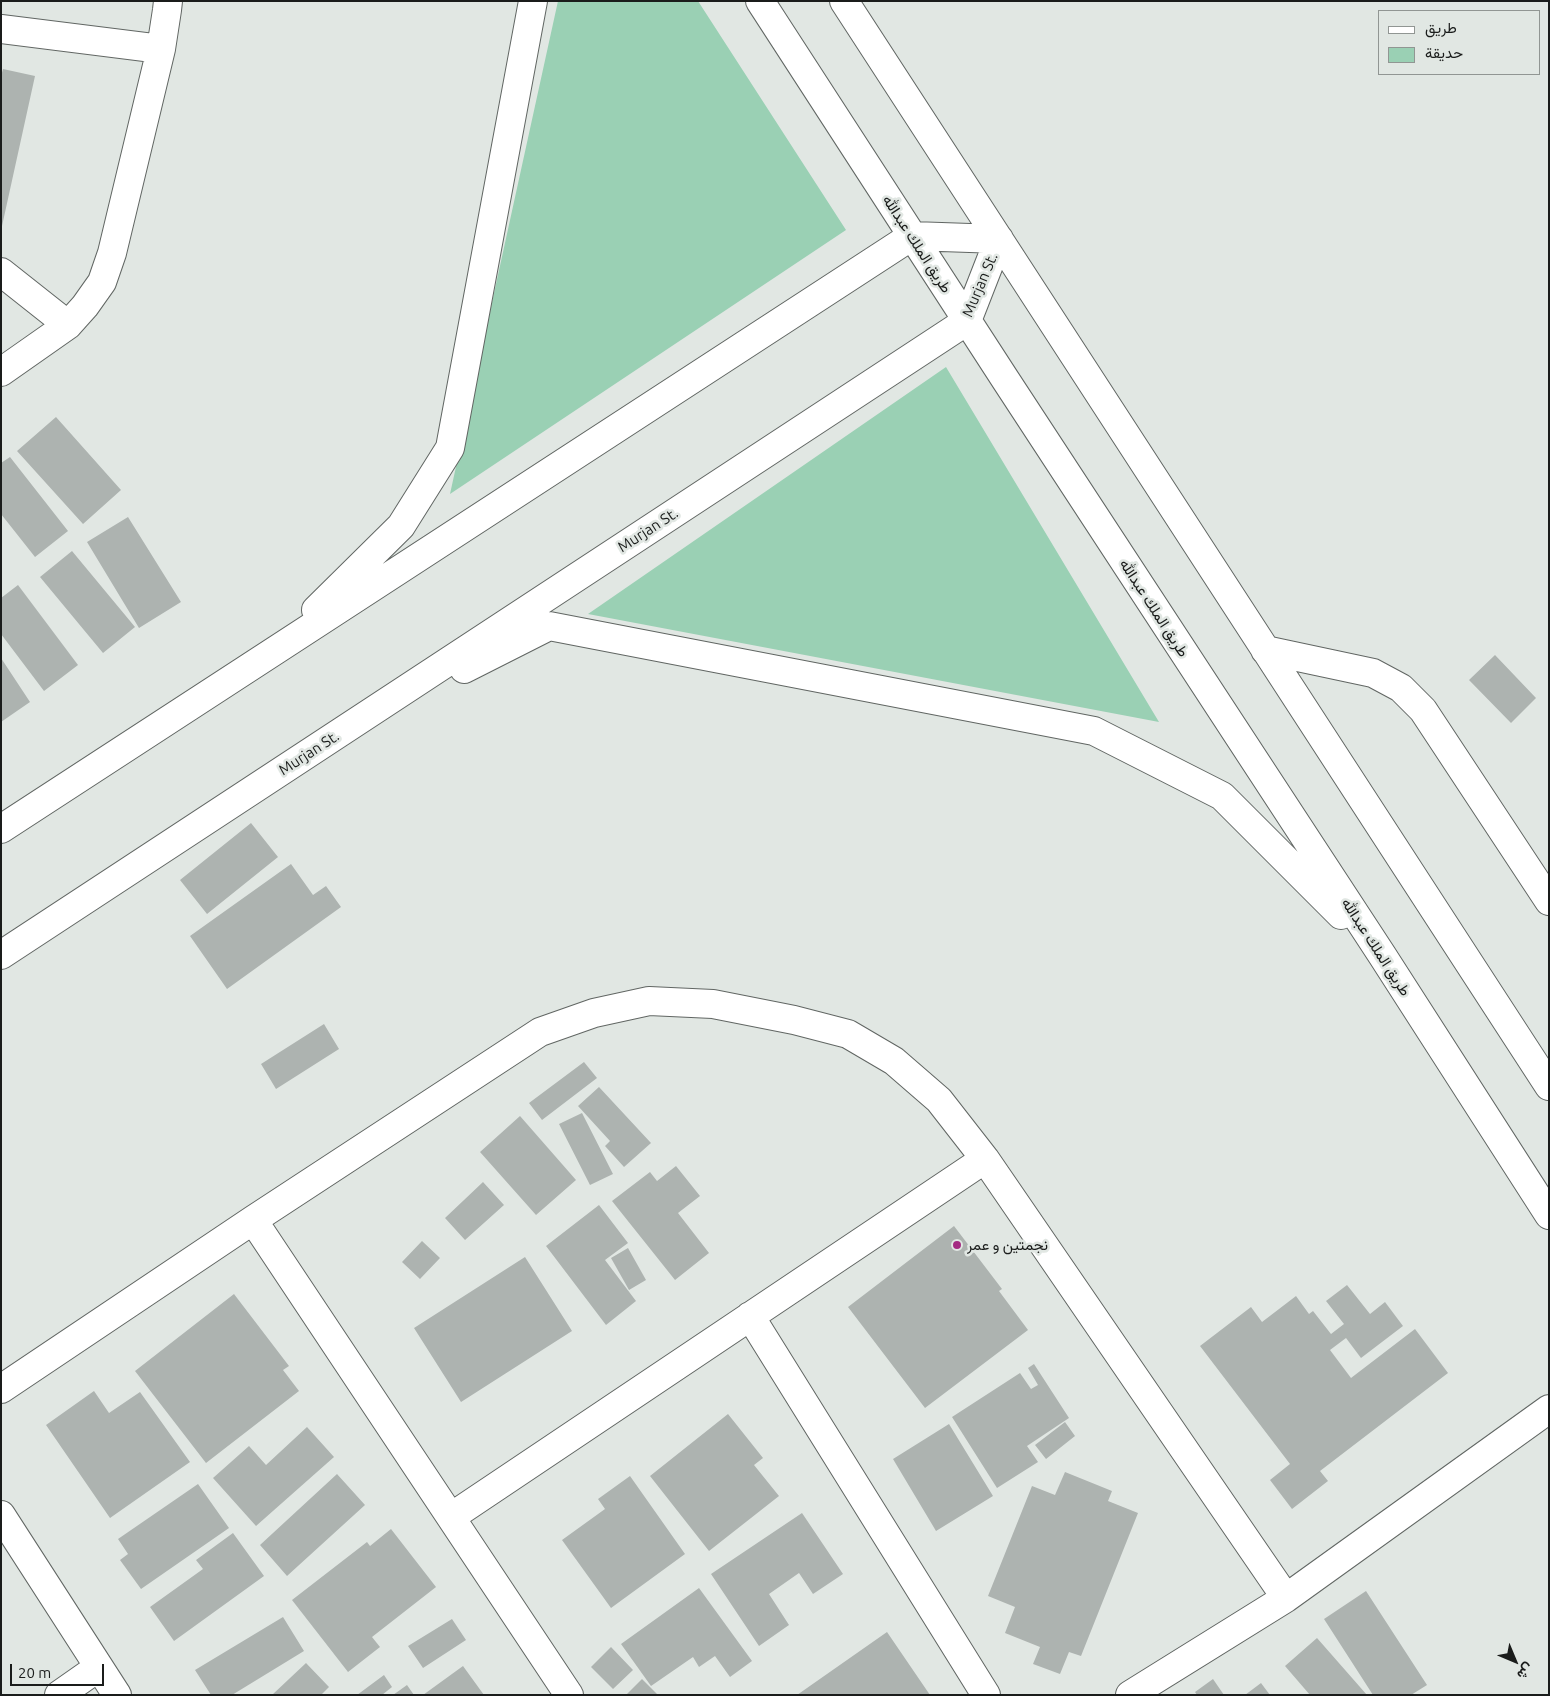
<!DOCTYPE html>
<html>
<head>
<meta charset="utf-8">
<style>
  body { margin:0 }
  #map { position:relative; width:1550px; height:1696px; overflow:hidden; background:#e1e7e3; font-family:Ubuntu,Vazirmatn,sans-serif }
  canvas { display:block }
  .frame { position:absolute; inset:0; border:2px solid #1a1c1b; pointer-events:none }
  .legend { position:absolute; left:1378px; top:10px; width:162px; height:65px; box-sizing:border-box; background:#e1e7e3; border:1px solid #919693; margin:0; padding:6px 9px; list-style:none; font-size:15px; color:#1a1c1b }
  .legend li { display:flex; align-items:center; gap:10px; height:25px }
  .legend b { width:25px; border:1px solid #919693 }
  .north { position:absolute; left:1490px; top:1636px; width:50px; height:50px; -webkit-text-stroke:4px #e1e7e3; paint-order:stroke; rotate:135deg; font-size:14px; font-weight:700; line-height:20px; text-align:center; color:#1a1c1b }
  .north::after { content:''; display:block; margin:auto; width:18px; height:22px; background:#1a1c1b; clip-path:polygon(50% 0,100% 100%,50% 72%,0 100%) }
  .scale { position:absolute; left:10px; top:1664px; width:94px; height:22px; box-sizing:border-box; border:2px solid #1a1c1b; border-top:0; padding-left:6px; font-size:15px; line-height:18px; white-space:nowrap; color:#1a1c1b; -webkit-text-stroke:4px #e1e7e3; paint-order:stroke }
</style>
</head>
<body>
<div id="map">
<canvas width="1550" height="1696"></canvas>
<div class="frame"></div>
<ul class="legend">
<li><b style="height:6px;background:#fff"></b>طريق</li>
<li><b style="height:14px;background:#9ad0b4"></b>حديقة</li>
</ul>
<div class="north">ش</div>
<div class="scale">20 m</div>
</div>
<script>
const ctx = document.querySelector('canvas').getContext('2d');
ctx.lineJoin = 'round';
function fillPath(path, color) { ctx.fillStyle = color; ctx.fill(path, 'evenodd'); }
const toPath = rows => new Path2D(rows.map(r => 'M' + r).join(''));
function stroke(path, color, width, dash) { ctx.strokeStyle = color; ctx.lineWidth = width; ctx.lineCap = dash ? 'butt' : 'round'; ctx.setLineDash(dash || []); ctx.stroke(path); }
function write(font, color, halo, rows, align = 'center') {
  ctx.font = font + ' Ubuntu,Vazirmatn,sans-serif'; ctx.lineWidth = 5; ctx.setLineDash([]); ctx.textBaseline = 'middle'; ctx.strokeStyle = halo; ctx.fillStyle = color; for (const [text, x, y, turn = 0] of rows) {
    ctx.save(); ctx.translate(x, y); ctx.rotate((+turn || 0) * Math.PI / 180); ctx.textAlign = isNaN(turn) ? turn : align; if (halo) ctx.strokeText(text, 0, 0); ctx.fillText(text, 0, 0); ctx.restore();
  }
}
fillPath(toPath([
  [558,1,698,1,846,230,450,494],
  [946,367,1159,722,588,614]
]), '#9ad0b4');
fillPath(toPath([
  [3,69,35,76,2,226,1,76],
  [56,417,121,490,83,524,17,451],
  [10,457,68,531,35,557,1,514,1,463],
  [128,517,181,602,139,628,87,542],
  [72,551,135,627,103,653,40,577],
  [18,585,78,665,44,691,1,634,1,598],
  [1495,655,1536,698,1511,723,1469,680],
  [1,658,30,702,1,722],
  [251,823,278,857,207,914,180,880],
  [291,864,313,895,326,886,341,907,227,989,190,936],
  [324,1024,339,1049,276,1089,261,1064],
  [584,1062,597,1078,542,1120,529,1103],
  [599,1087,651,1143,624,1167,605,1146,610,1141,578,1106],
  [582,1113,613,1174,590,1185,559,1124],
  [520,1116,576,1180,536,1215,480,1152],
  [676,1166,700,1196,678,1213,709,1253,675,1280,612,1201,650,1172,657,1181],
  [483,1182,504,1205,465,1240,445,1218],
  [599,1205,628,1243,605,1260,636,1301,606,1325,546,1246],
  [954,1226,1002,1289,999,1291,1028,1330,925,1408,848,1307],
  [422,1241,440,1258,420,1279,402,1262],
  [628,1248,646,1280,629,1290,611,1258],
  [525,1257,572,1331,461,1402,414,1328],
  [1347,1285,1370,1314,1385,1302,1403,1326,1361,1358,1346,1338,1330,1350,1351,1378,1415,1329,1448,1373,1320,1471,1328,1481,1292,1509,1270,1480,1290,1464,1200,1346,1251,1307,1262,1322,1296,1296,1309,1314,1313,1311,1331,1334,1344,1324,1326,1301],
  [234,1294,289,1366,283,1370,299,1391,206,1463,135,1371],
  [1034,1364,1069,1418,1027,1446,1038,1462,997,1488,952,1417,1020,1373,1031,1389,1038,1385,1028,1368],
  [94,1391,109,1413,140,1392,190,1462,110,1518,46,1425],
  [728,1414,763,1458,754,1465,779,1496,709,1551,650,1476],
  [1065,1422,1075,1436,1046,1459,1035,1445],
  [949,1424,993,1496,936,1531,893,1459],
  [307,1427,334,1457,256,1526,213,1478,249,1446,266,1465],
  [1065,1472,1112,1491,1108,1501,1138,1513,1081,1656,1069,1652,1060,1674,1033,1664,1040,1647,1005,1633,1015,1607,988,1596,1032,1486,1055,1495],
  [337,1474,365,1505,287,1576,260,1545],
  [630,1476,685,1554,611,1608,562,1540,605,1509,598,1499],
  [198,1484,229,1528,141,1589,120,1560,128,1554,118,1539],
  [802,1513,843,1574,813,1594,799,1573,769,1594,789,1625,759,1646,711,1574],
  [391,1529,436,1587,372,1637,380,1647,348,1672,292,1600,367,1542,370,1546],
  [233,1533,264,1576,174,1641,150,1607,203,1569,196,1560],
  [699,1588,752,1661,730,1677,715,1656,699,1667,693,1657,651,1686,621,1644],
  [1366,1591,1427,1685,1411,1695,1373,1695,1324,1619],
  [283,1617,304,1651,232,1695,211,1695,195,1670],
  [452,1619,466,1640,423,1668,408,1646],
  [887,1632,930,1695,797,1695],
  [1317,1638,1367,1695,1310,1695,1285,1666],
  [611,1647,633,1670,613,1689,591,1667],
  [306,1663,329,1687,321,1695,272,1695],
  [463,1666,484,1695,423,1695],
  [384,1675,392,1687,382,1695,357,1695],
  [642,1679,658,1695,626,1695],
  [1213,1679,1224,1695,1197,1695,1195,1692],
  [1261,1683,1270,1695,1245,1695],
  [407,1685,414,1695,393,1695]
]), '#adb3b0');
const minor = toPath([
  [760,1,1005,379,1382,955,1549,1215],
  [844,1,1549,1086],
  [1,29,161,49],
  [1,272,68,325],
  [1,372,68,325,85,306,102,282,112,253,161,49,167,10,168,1],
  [316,610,401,526,450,448,533,1],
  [1265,650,1373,673,1401,688,1423,710,1549,901],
  [464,669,549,626,1094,731,1222,796,1341,915],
  [1,829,912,236,999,239],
  [1,955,967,321,999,239],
  [253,1220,569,1695],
  [750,1316,986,1695],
  [1,1389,253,1220,540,1032,594,1013,649,1001,713,1004,794,1020,848,1034,894,1061,939,1100,985,1159,1286,1598],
  [1,1515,117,1695],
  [451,1517,985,1159],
  [59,1695,99,1667],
  [1130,1695,1286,1598,1549,1409]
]);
stroke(minor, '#616663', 30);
stroke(minor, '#fff', 28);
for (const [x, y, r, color] of [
  [957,1245,5,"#a42b82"]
]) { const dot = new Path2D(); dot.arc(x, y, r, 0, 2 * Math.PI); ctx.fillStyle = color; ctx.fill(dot); stroke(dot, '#e1e7e3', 2); }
write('15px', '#1a1c1b', '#e1e7e3', [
  ["طريق الملك عبدالله",917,244,57],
  ["Murjan St.",980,285,-67],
  ["Murjan St.",648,530,-33],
  ["طريق الملك عبدالله",1154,608,57],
  ["Murjan St.",309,753,-33],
  ["طريق الملك عبدالله",1376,947,57]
]);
write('15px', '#1a1c1b', '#e1e7e3', [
  ["نجمتين و عمر",967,1245]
], 'left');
</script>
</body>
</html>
